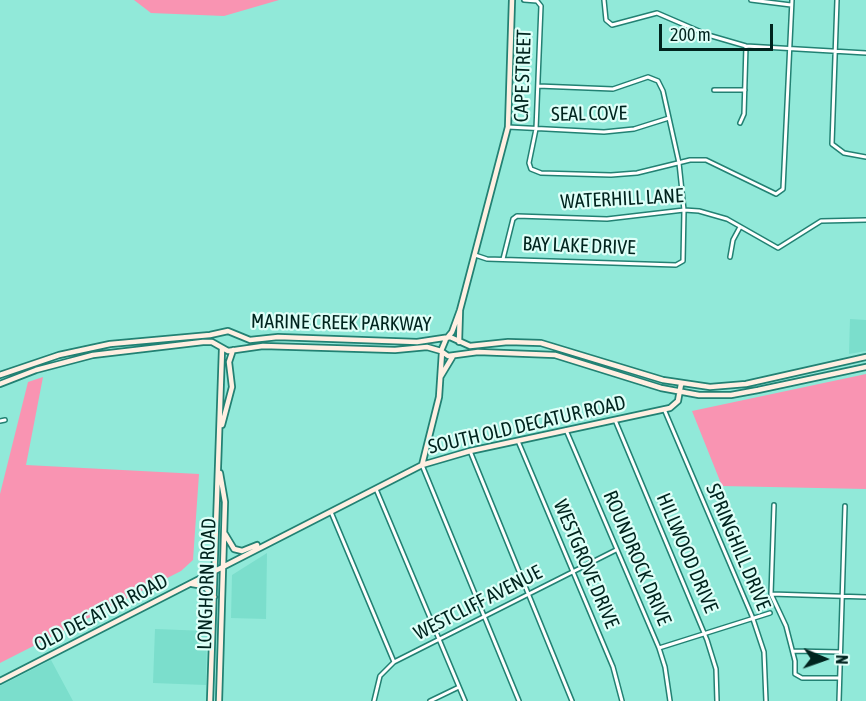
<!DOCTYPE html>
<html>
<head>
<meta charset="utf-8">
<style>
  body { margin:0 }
  #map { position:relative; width:866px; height:701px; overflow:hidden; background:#91e9d9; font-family:"Asap Condensed",sans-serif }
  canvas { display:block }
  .north { position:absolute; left:794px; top:629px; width:60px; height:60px; -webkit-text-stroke:4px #defff8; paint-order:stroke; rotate:92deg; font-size:16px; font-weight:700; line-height:24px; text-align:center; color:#00241e }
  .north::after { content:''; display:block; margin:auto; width:21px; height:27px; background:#00241e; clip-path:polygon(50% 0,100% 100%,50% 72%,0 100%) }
  .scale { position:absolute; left:659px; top:24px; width:114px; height:27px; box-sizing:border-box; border:3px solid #00241e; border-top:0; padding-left:8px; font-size:18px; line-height:21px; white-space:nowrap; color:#00241e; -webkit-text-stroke:4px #defff8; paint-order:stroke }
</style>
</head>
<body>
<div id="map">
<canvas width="866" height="701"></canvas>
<div class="north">N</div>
<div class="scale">200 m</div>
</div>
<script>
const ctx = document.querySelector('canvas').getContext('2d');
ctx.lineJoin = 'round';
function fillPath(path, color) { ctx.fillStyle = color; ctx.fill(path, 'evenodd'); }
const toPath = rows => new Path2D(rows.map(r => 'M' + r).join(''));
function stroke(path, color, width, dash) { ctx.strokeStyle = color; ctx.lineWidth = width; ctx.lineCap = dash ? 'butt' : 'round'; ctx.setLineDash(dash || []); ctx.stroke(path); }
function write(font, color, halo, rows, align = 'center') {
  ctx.font = font + ' "Asap Condensed",sans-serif'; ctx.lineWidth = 4.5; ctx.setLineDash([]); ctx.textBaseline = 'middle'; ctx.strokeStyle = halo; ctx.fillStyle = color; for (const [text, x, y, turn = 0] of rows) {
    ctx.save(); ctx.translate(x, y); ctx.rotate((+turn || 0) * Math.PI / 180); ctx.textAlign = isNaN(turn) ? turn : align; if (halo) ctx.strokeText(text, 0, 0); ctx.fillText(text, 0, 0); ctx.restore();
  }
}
fillPath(toPath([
  [850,319,866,320,866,351,849,354],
  [267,553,266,619,231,618,232,575],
  [155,629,207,631,206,685,153,683],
  [51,660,73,701,0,701,0,686]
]), '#7bdecc');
fillPath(toPath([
  [134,0,279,0,224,16,151,13],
  [866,374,866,489,722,486,692,411],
  [43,377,26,465,199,474,193,560,181,571,0,663,0,494,28,382]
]), '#f994b2');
const street = toPath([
  [524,0,537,1,541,6,536,129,529,163,531,169,541,173,611,175,637,173,690,160,706,160,776,194,783,189,792,0],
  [604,0,606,20,612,25,657,13,708,35,746,46,866,53],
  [751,0,791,5],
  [837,0,832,144,844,153,866,157],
  [714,90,745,90],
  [740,123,744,114,746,46],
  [508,127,604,132,634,129,669,118],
  [475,255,487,259,676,265,683,261,684,210,679,163,663,91,658,81,648,77,613,89,538,86],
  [730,257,733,240,740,227],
  [503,259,513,219,517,216,607,219,684,210,699,211,727,219,778,248,821,221,866,220],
  [664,409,752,616,764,652,766,701],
  [615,420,707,640,716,669,717,701],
  [0,421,5,420],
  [566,430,659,648,665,667,670,701],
  [518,441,613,667,622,701],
  [470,451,572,701],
  [422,465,519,701],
  [376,489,465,701],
  [774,505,771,594,866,597],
  [331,512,394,662],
  [771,594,786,626,795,661,795,674,802,678,839,678],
  [659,648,770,613],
  [793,651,840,652],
  [374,701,380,676,394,662,616,550],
  [430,701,459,687],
  [839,701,845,506]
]);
const secondary = toPath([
  [447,338,452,332,460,310,508,127,512,0],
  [446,339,441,351,448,356,478,352,555,355,661,388,699,395,731,395,758,390,866,367],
  [459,342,460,310],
  [0,375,59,355,110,344,210,335,228,331,250,340,278,337,417,342,450,337,470,346,508,342,541,343,663,380,710,387,746,384,866,357],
  [441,376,453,356],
  [0,384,36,370,93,355,203,342,212,342,228,351,263,346,395,350,427,347,441,351],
  [222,425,232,387,229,362,233,350],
  [422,465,439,397,442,352],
  [225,534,234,549,242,551,257,545],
  [192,584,204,586,214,597],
  [0,681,422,465,470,451,670,408,678,401,681,384],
  [210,701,222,349],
  [219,701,225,502,220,473]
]);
stroke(street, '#228173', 6);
stroke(secondary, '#228173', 8);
stroke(street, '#fff', 3);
stroke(secondary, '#ffefe2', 4.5);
write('20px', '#00241e', '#defff8', [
  ["CAPE STREET",523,76,-88],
  ["SEAL COVE",589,114,-1],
  ["WATERHILL LANE",622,199,-3],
  ["BAY LAKE DRIVE",579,246,2],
  ["MARINE CREEK PARKWAY",341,323,1],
  ["SOUTH OLD DECATUR ROAD",527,425,-13],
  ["SPRINGHILL DRIVE",738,547,67],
  ["HILLWOOD DRIVE",687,553,67],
  ["ROUNDROCK DRIVE",637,558,67],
  ["WESTGROVE DRIVE",586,564,67],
  ["LONGHORN ROAD",207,584,-88],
  ["WESTCLIFF AVENUE",478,603,-27],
  ["OLD DECATUR ROAD",101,613,-27]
]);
</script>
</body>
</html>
